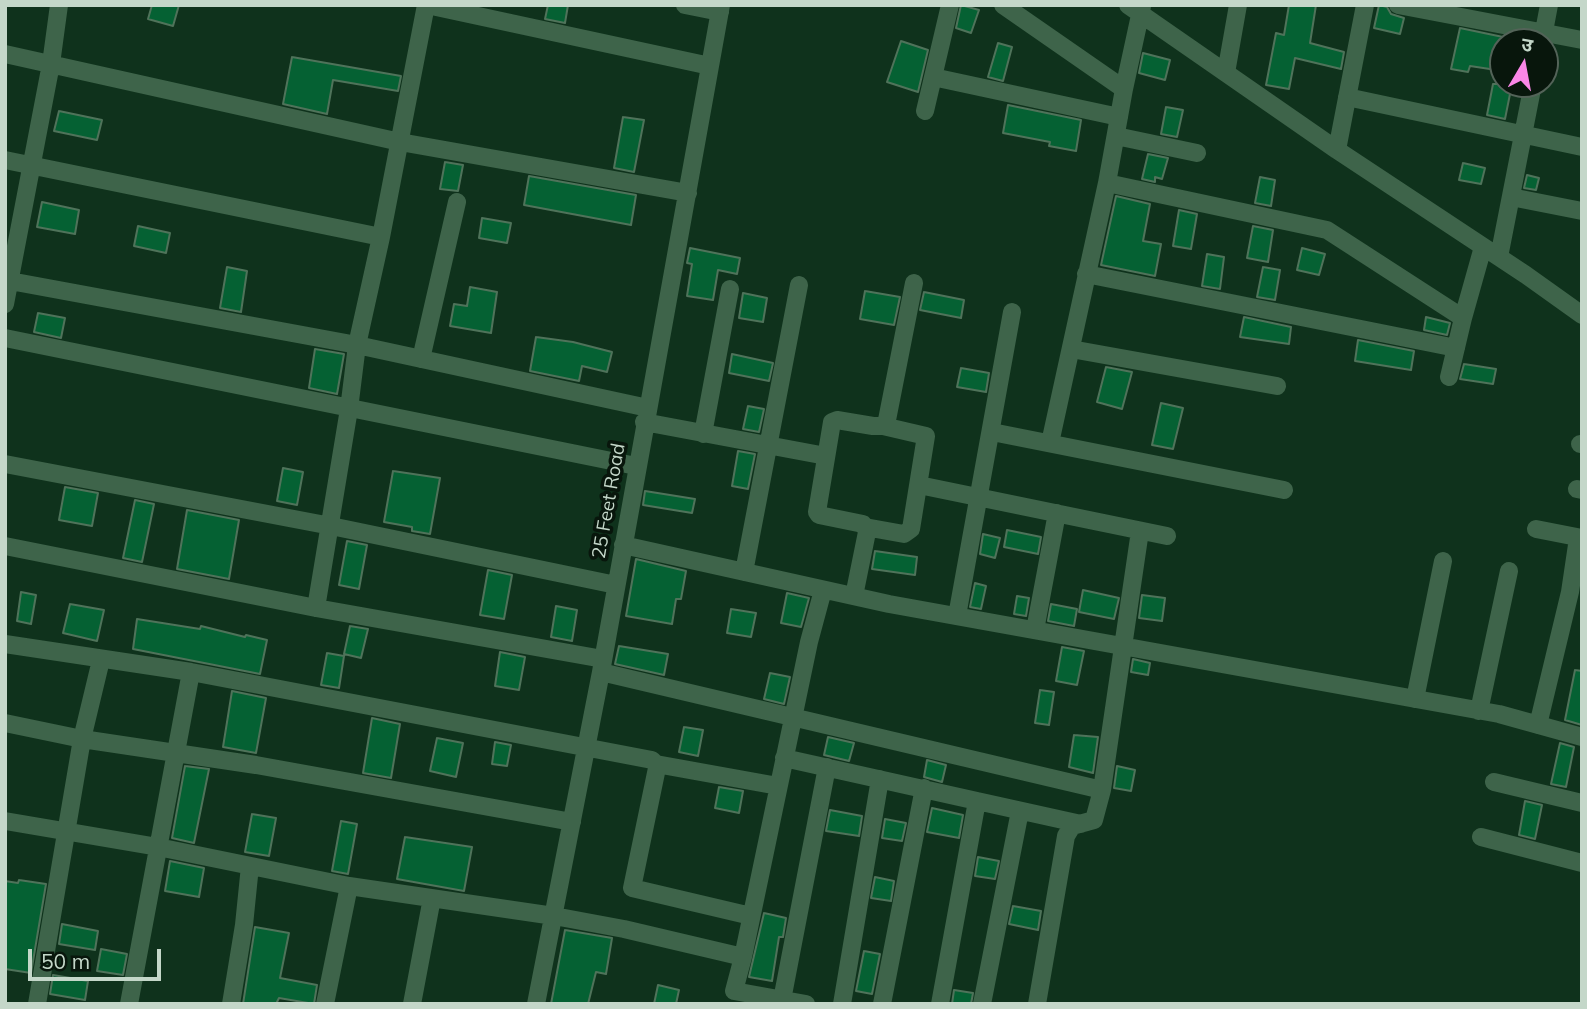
<!DOCTYPE html>
<html>
<head>
<meta charset="utf-8">
<style>
  body { margin:0 }
  #map { position:relative; width:1587px; height:1009px; overflow:hidden; background:#0f321c; font-family:Mulish,"Noto Sans Devanagari",sans-serif }
  canvas { display:block }
  .frame { position:absolute; inset:0; border:7px solid #c4d7c9; pointer-events:none }
  .north { position:absolute; left:1489px; top:28px; width:70px; height:70px; box-sizing:border-box; background:#08160c; border:2px solid #536358; border-radius:50%; rotate:10deg; font-size:19px; font-weight:700; line-height:28px; text-align:center; color:#c4d7c9 }
  .north::after { content:''; display:block; margin:auto; width:24px; height:32px; background:#fa87e7; clip-path:polygon(50% 0,100% 100%,50% 72%,0 100%) }
  .scale { position:absolute; left:28px; top:949px; width:133px; height:32px; box-sizing:border-box; border:4px solid #c4d7c9; border-top:0; padding-left:9px; font-size:21px; line-height:24px; white-space:nowrap; color:#c4d7c9; -webkit-text-stroke:5px #08160c; paint-order:stroke }
</style>
</head>
<body>
<div id="map">
<canvas width="1587" height="1009"></canvas>
<div class="frame"></div>
<div class="north">उ</div>
<div class="scale">50 m</div>
</div>
<script>
const ctx = document.querySelector('canvas').getContext('2d');
ctx.lineJoin = 'round';
function fillPath(path, color) { ctx.fillStyle = color; ctx.fill(path, 'evenodd'); }
const toPath = rows => new Path2D(rows.map(r => 'M' + r).join(''));
function stroke(path, color, width, dash) { ctx.strokeStyle = color; ctx.lineWidth = width; ctx.lineCap = dash ? 'butt' : 'round'; ctx.setLineDash(dash || []); ctx.stroke(path); }
function write(font, color, halo, rows, align = 'center') {
  ctx.font = font + ' Mulish,sans-serif'; ctx.lineWidth = 7; ctx.setLineDash([]); ctx.textBaseline = 'middle'; ctx.strokeStyle = halo; ctx.fillStyle = color; for (const [text, x, y, turn = 0] of rows) {
    ctx.save(); ctx.translate(x, y); ctx.rotate((+turn || 0) * Math.PI / 180); ctx.textAlign = isNaN(turn) ? turn : align; if (halo) ctx.strokeText(text, 0, 0); ctx.fillText(text, 0, 0); ctx.restore();
  }
}
const building = toPath([
  [152,5,179,5,173,26,148,19,152,5],
  [548,5,568,5,565,23,545,19,548,5],
  [961,5,979,10,971,33,956,28,961,5],
  [1289,5,1316,5,1310,43,1344,52,1341,69,1295,58,1289,89,1266,85,1276,33,1284,35,1289,5],
  [1379,5,1387,7,1391,14,1404,18,1400,34,1374,28,1379,5],
  [1460,28,1503,37,1503,71,1470,66,1468,72,1451,69,1460,28],
  [901,41,928,50,918,92,887,82,901,41],
  [998,43,1012,47,1003,81,988,77,998,43],
  [1143,53,1170,60,1165,80,1139,73,1143,53],
  [292,57,401,76,398,91,333,80,327,114,283,104,292,57],
  [1493,84,1512,84,1505,119,1487,115,1493,84],
  [1008,105,1081,120,1076,151,1049,146,1050,142,1003,133,1008,105],
  [1166,107,1183,110,1177,137,1161,134,1166,107],
  [59,111,102,120,97,140,54,131,59,111],
  [623,117,644,120,634,172,614,168,623,117],
  [1148,154,1168,158,1162,179,1155,177,1155,182,1142,179,1148,154],
  [445,162,463,165,458,191,440,189,445,162],
  [1463,163,1485,168,1481,184,1459,180,1463,163],
  [1527,175,1539,178,1536,190,1524,188,1527,175],
  [529,176,636,195,631,225,524,205,529,176],
  [1260,177,1275,180,1271,206,1255,203,1260,177],
  [1116,196,1150,204,1143,241,1161,244,1155,276,1101,265,1116,196],
  [42,202,79,210,75,234,37,227,42,202],
  [1179,210,1197,214,1191,249,1173,246,1179,210],
  [482,218,511,223,507,243,479,238,482,218],
  [138,226,170,233,166,253,134,246,138,226],
  [1253,226,1273,230,1268,262,1247,258,1253,226],
  [690,248,740,258,737,274,718,270,713,300,687,296,692,264,687,263,690,248],
  [1302,248,1325,254,1319,275,1297,270,1302,248],
  [1207,254,1224,257,1220,289,1202,286,1207,254],
  [227,267,247,271,241,312,220,308,227,267],
  [1263,267,1280,270,1275,300,1257,297,1263,267],
  [470,287,497,292,491,333,450,326,454,304,467,306,470,287],
  [865,291,900,297,894,325,860,319,865,291],
  [924,292,964,300,961,318,920,310,924,292],
  [743,293,767,298,763,322,739,318,743,293],
  [38,313,65,318,61,338,34,332,38,313],
  [1244,317,1291,327,1289,344,1240,337,1244,317],
  [1426,317,1450,323,1447,335,1424,330,1426,317],
  [536,337,573,342,612,352,607,372,582,366,579,381,530,371,536,337],
  [1358,340,1414,351,1411,370,1355,361,1358,340],
  [315,349,344,354,337,394,309,388,315,349],
  [732,354,773,363,769,381,729,373,732,354],
  [1464,364,1496,369,1493,384,1460,379,1464,364],
  [1106,367,1132,372,1122,409,1097,402,1106,367],
  [961,368,989,373,986,392,957,387,961,368],
  [1161,403,1183,408,1173,449,1152,445,1161,403],
  [748,406,764,409,759,432,743,429,748,406],
  [738,451,755,454,748,489,732,486,738,451],
  [283,468,303,472,297,505,277,501,283,468],
  [393,471,440,478,430,534,412,531,412,527,384,522,393,471],
  [65,487,98,493,92,526,59,520,65,487],
  [645,491,695,499,692,513,643,505,645,491],
  [135,500,154,504,142,562,123,558,135,500],
  [187,510,239,520,229,579,177,569,187,510],
  [1007,530,1041,537,1038,554,1004,547,1007,530],
  [983,534,1000,538,995,558,980,554,983,534],
  [347,541,367,545,359,589,339,585,347,541],
  [875,551,917,557,915,575,872,569,875,551],
  [636,559,686,571,681,599,676,599,672,624,626,616,636,559],
  [488,570,512,575,504,619,480,615,488,570],
  [975,583,986,586,981,609,970,607,975,583],
  [1083,590,1119,598,1114,619,1079,612,1083,590],
  [21,592,36,595,31,624,17,621,21,592],
  [787,593,809,598,801,627,781,623,787,593],
  [1142,595,1165,598,1162,621,1139,618,1142,595],
  [1017,596,1029,598,1026,616,1014,614,1017,596],
  [70,604,104,610,97,641,63,633,70,604],
  [1051,604,1077,609,1074,626,1048,621,1051,604],
  [556,606,577,610,572,641,551,637,556,606],
  [731,609,756,613,751,637,727,633,731,609],
  [137,619,200,629,201,626,245,637,246,635,267,640,260,674,133,649,137,619],
  [350,626,368,629,361,658,344,654,350,626],
  [619,646,668,654,664,675,615,664,619,646],
  [1062,647,1084,651,1077,685,1056,681,1062,647],
  [500,652,525,657,519,690,495,686,500,652],
  [327,653,344,656,339,688,321,685,327,653],
  [1133,659,1150,663,1148,675,1131,672,1133,659],
  [1575,670,1582,671,1582,725,1565,720,1575,670],
  [770,673,790,677,784,704,764,699,770,673],
  [1040,690,1054,692,1049,725,1035,723,1040,690],
  [232,691,266,698,256,753,223,747,232,691],
  [372,718,400,724,391,778,363,773,372,718],
  [684,727,703,730,698,756,679,752,684,727],
  [1074,735,1098,737,1093,773,1069,767,1074,735],
  [828,737,854,743,849,761,824,755,828,737],
  [437,738,463,743,456,777,430,771,437,738],
  [495,742,511,745,507,766,492,764,495,742],
  [1560,743,1574,747,1566,787,1551,784,1560,743],
  [927,760,946,765,942,782,924,777,927,760],
  [185,766,209,769,194,843,172,838,185,766],
  [1117,766,1135,770,1131,791,1114,788,1117,766],
  [719,787,743,791,739,813,715,808,719,787],
  [1525,801,1542,805,1535,839,1519,835,1525,801],
  [932,808,963,815,959,838,927,832,932,808],
  [830,810,862,816,859,836,826,831,830,810],
  [252,814,276,818,269,856,245,852,252,814],
  [885,819,906,823,902,841,882,838,885,819],
  [341,821,357,824,348,874,332,871,341,821],
  [405,837,472,847,464,891,397,879,405,837],
  [978,857,999,861,995,879,975,876,978,857],
  [170,861,204,868,199,897,165,891,170,861],
  [875,877,894,881,891,901,871,898,875,877],
  [19,880,46,884,31,973,5,969,5,881,18,883,19,880],
  [1013,906,1041,911,1038,930,1009,924,1013,906],
  [764,913,786,918,783,937,779,937,772,981,749,977,764,913],
  [62,924,98,931,95,950,59,944,62,924],
  [255,927,289,933,280,978,317,985,314,1004,279,998,276,1004,243,1004,255,927],
  [565,930,612,938,606,974,596,972,588,1004,551,1004,565,930],
  [101,949,127,954,123,975,97,971,101,949],
  [864,951,880,954,872,994,856,991,864,951],
  [53,975,88,981,85,1000,50,994,53,975],
  [658,985,679,990,676,1004,654,1004,658,985],
  [954,990,973,993,971,1004,952,1004,954,990]
]);
fillPath(building, '#056133');
stroke(building, '#4f735a', 2);
stroke(toPath([
  [427,5,710,66],
  [685,5,720,12],
  [1003,5,1124,89,1142,6],
  [1128,5,1337,150,1526,275,1582,315],
  [1398,5,1582,40],
  [1542,42,1549,5],
  [5,54,400,142,688,193],
  [1226,73,1238,5],
  [933,77,1119,117],
  [1347,97,1582,147],
  [925,111,950,5],
  [1116,136,1197,153],
  [1337,150,1365,5],
  [5,160,381,237,426,5],
  [1107,183,1327,230,1463,318,1483,247],
  [1511,197,1582,211],
  [1499,257,1533,84],
  [1086,274,1456,348],
  [10,281,357,345,648,408],
  [5,304,51,64,59,5],
  [5,338,636,466],
  [1071,349,1277,386],
  [421,359,457,202],
  [1449,377,1463,318],
  [644,422,826,456],
  [992,432,1284,490],
  [703,434,730,289],
  [1050,443,1107,183,1124,89],
  [1580,444,1582,444],
  [5,464,331,526,616,585],
  [919,485,1167,536],
  [1577,489,1582,490],
  [865,527,904,534,911,529,926,436,883,426],
  [1536,529,1582,538],
  [623,545,889,604,1499,714,1582,737],
  [5,546,316,608,603,659],
  [744,572,799,285],
  [854,596,867,532,865,527,863,524,819,515,817,512,832,422,837,420,873,426,883,426,887,420,914,283],
  [316,608,349,409,357,345,381,237],
  [957,616,1012,312],
  [1035,630,1057,513],
  [5,644,191,672,652,760,656,764,657,768,632,888,751,916],
  [601,672,1102,790,1094,820,1072,826,1066,836,1037,1004],
  [1415,699,1443,561],
  [1479,711,1509,571],
  [5,723,82,739,256,765,572,822],
  [1538,725,1570,592,1578,538],
  [784,758,977,801,940,1004],
  [656,764,778,786],
  [1494,782,1582,803],
  [1102,790,1140,531],
  [977,801,1081,824],
  [5,821,158,847,349,886,554,916,624,929,743,957,734,991,806,1004],
  [1481,837,1582,863],
  [743,957,809,642,823,590],
  [782,1000,827,767],
  [37,1004,82,739,101,660],
  [129,1004,191,672],
  [231,1004,244,925,250,866],
  [325,1004,349,886],
  [412,1004,432,898],
  [536,1004,601,672,721,5],
  [842,1004,880,779],
  [882,1004,924,788],
  [982,1004,1020,811]
]), '#3e644a', 18);
write('19px', '#c4d7c9', '#08160c', [
  ["25 Feet Road",609,501,-80]
]);
</script>
</body>
</html>
